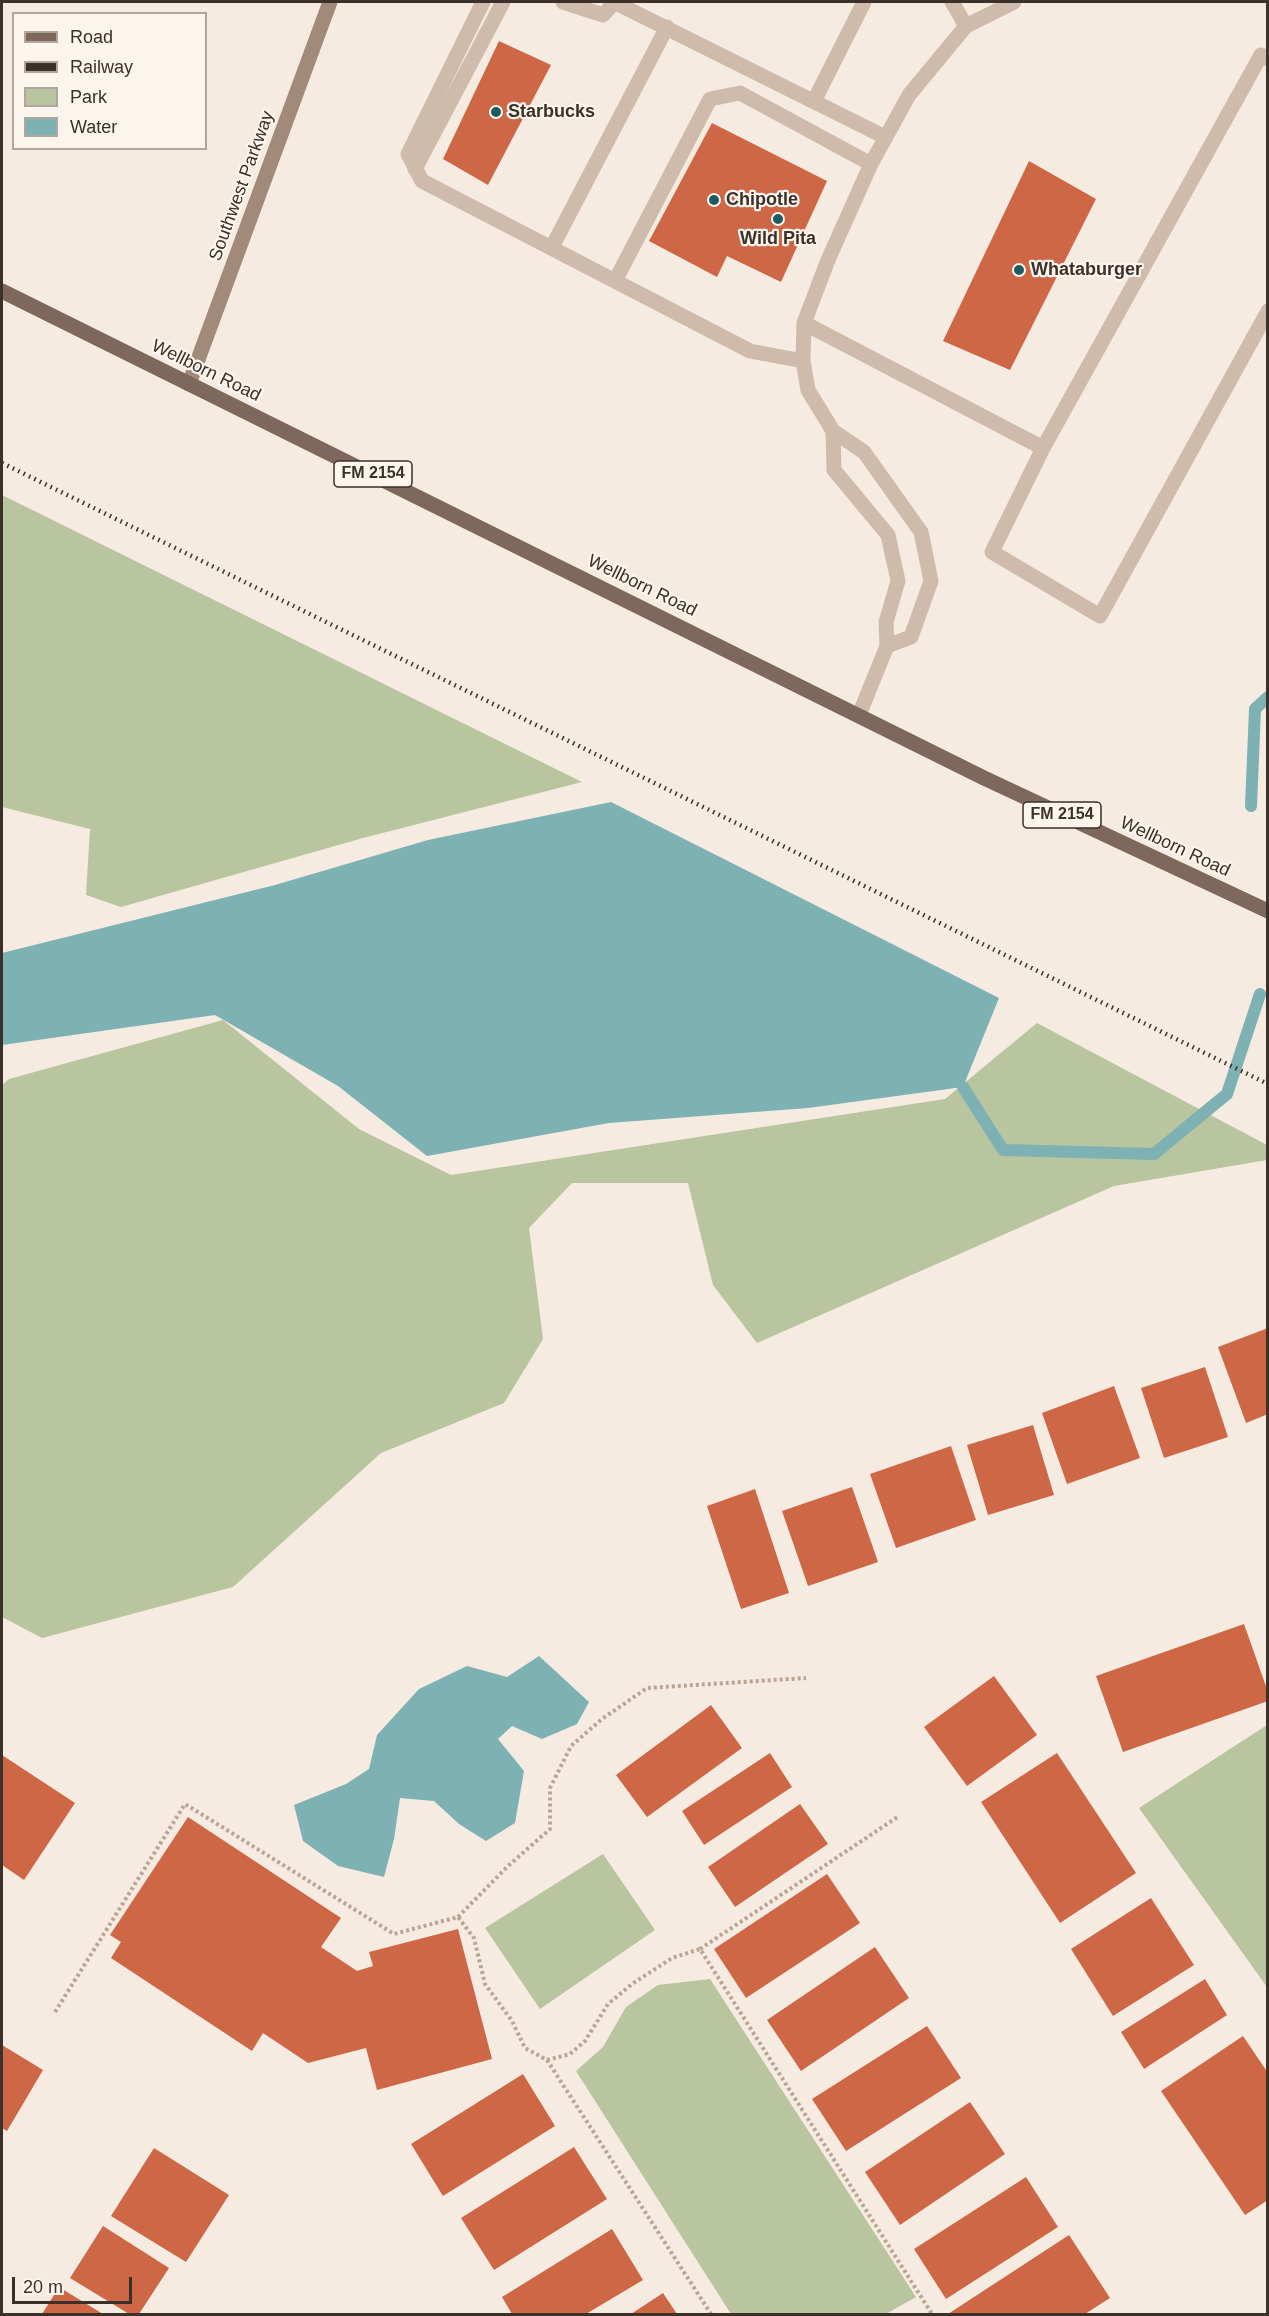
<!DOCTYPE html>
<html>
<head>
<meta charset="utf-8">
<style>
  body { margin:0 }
  #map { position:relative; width:1269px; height:2316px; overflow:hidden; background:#f5ebe0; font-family:Arial,sans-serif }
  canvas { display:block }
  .frame { position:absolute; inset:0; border:3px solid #3b302a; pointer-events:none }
  .legend { position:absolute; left:12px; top:12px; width:195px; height:138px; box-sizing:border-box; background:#fbf5ed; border:2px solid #aea69f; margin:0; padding:8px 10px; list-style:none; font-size:18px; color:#3b302a }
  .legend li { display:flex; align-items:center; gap:12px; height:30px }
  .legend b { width:30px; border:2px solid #aea69f }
  .scale { position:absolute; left:12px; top:2277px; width:120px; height:27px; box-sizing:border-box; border:3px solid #3b302a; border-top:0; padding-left:8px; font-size:18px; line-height:21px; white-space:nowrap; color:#3b302a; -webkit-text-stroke:4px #fbf5ed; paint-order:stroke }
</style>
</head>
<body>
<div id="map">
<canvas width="1269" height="2316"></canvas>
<div class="frame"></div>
<ul class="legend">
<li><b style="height:8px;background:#7e675b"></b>Road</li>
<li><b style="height:8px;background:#3b302a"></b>Railway</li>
<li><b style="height:16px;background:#b8c59e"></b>Park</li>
<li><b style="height:16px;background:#7db1b4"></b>Water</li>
</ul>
<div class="scale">20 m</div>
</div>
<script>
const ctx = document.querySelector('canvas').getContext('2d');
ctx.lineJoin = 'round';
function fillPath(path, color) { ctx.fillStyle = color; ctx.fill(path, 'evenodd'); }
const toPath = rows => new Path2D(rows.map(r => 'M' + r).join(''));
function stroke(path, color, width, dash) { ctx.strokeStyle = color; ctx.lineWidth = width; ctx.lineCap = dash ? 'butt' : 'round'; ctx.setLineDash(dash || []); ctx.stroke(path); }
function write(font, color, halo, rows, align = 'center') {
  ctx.font = font + ' Arial,sans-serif'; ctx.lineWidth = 4.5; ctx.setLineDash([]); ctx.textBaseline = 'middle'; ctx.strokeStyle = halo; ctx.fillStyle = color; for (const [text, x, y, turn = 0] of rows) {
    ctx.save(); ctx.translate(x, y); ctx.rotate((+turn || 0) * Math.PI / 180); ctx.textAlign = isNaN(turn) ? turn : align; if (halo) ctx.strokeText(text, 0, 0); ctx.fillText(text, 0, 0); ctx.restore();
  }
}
fillPath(toPath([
  [2,495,582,782,363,838,121,907,86,895,90,829,2,807],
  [223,1020,359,1129,451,1175,945,1099,1037,1023,1267,1145,1267,1160,1114,1186,757,1343,713,1285,688,1183,572,1183,529,1228,543,1339,504,1403,381,1453,233,1587,42,1638,2,1617,2,1085,9,1079],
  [1267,1725,1267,1987,1139,1808],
  [603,1854,655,1930,540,2009,485,1928],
  [710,1979,916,2297,886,2314,731,2314,576,2071,603,2047,626,2007,658,1985]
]), '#b8c59e');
fillPath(toPath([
  [611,802,999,998,963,1087,808,1108,609,1123,427,1156,338,1086,215,1015,2,1045,2,953,275,885,428,840],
  [539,1656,589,1702,577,1724,542,1739,512,1726,498,1739,524,1771,515,1823,486,1841,459,1824,434,1801,400,1798,394,1839,384,1877,338,1866,303,1841,294,1805,346,1784,369,1769,377,1735,419,1689,467,1666,507,1677]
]), '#7db1b4');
stroke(toPath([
  [1251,806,1255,709,1268,697],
  [963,1087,1003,1150,1154,1154,1227,1094,1260,994]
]), '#7db1b4', 12);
fillPath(toPath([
  [499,41,551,65,488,185,443,159],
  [712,123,827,181,781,282,727,256,717,277,649,241],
  [1029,161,1096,199,1010,370,943,341],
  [1268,1328,1268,1414,1246,1423,1218,1347],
  [1205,1367,1228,1437,1164,1458,1141,1388],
  [1114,1386,1140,1458,1067,1484,1042,1413],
  [1033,1425,1054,1495,988,1515,967,1445],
  [951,1446,976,1520,896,1548,870,1474],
  [852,1487,878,1562,808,1586,782,1511],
  [755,1489,789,1593,741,1609,707,1506],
  [1244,1624,1268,1692,1268,1701,1123,1752,1096,1676],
  [994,1676,1037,1735,967,1786,924,1727],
  [711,1705,742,1748,647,1817,616,1775],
  [770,1753,792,1787,704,1845,682,1811],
  [1057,1753,1136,1873,1060,1923,981,1802],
  [2,1755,75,1803,24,1880,2,1865],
  [800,1804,828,1844,735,1907,708,1867],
  [188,1817,341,1918,321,1947,357,1971,373,1966,369,1952,458,1929,492,2059,377,2090,366,2048,308,2063,263,2033,252,2051,111,1958,121,1942,110,1935],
  [827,1874,860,1923,746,1998,714,1949],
  [1151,1898,1194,1965,1113,2016,1071,1949],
  [875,1947,909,1998,801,2071,767,2020],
  [1205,1979,1227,2015,1144,2069,1121,2032],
  [927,2026,961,2078,846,2151,812,2099],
  [1243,2036,1268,2073,1268,2200,1245,2215,1161,2091],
  [2,2045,43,2070,7,2131,2,2128],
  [523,2074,555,2126,443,2196,411,2144],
  [970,2102,1005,2154,900,2225,865,2172],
  [574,2147,607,2199,494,2270,461,2218],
  [154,2148,229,2195,186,2262,111,2216],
  [1026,2177,1058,2227,946,2299,914,2249],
  [103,2226,169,2268,139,2314,129,2314,70,2278],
  [612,2229,643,2280,586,2314,512,2314,502,2297],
  [1069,2235,1110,2298,1085,2314,948,2314],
  [59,2287,103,2314,42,2314],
  [663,2293,677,2314,631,2314]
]), '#cd6746');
stroke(toPath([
  [458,1917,508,1866,550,1829,550,1788,571,1746,602,1719,647,1688,806,1678],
  [700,1949,899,1816],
  [55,2012,185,1804,394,1934,458,1917,474,1938,485,1984,512,2021,525,2048,547,2060,711,2314],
  [547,2060,570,2054,585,2041,608,2004,632,1984,672,1958,700,1949,932,2314]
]), '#baa594', 4, [3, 3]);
stroke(toPath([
  [483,2,408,154,422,181,750,351,803,361],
  [563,2,603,15,615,2],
  [614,2,885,137],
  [952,2,966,26],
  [814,101,864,2],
  [415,169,503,2],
  [552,247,667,27],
  [615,281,710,99,740,93,871,164],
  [804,323,1043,448,992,552,1100,616,1268,311],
  [833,431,808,390,803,361,804,323,828,260,871,164,909,95,966,26,1014,2],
  [1043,448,1261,55,1268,59],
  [859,715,887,646,886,622,898,581,888,535,834,470,833,431,864,452,921,532,931,581,911,637,887,646]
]), '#cebbab', 15);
stroke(toPath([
  [189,384,330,2]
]), '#a28a7b', 15);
stroke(toPath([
  [2,291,984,778,1268,911]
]), '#7e675b', 15);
stroke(toPath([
  [2,463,1268,1084]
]), '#3b302a', 4.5, [1.5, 4.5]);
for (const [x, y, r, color] of [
  [496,112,6,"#1c5b60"],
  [714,200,6,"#1c5b60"],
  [778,219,6,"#1c5b60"],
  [1019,270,6,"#1c5b60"]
]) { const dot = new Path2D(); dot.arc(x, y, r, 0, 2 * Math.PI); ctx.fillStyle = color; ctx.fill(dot); stroke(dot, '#fbf5ed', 2); }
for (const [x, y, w] of [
  [373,474,78],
  [1062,815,78]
]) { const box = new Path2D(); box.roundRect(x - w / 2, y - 13, w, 26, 4.5); ctx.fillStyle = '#fbf5ed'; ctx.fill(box); stroke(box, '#3b302a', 1.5); }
write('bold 16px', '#3b302a', null, [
  ["FM 2154",373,474],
  ["FM 2154",1062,815]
]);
write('bold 18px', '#3b302a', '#fbf5ed', [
  ["Starbucks",508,112],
  ["Chipotle",726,200],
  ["Wild Pita",778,239,"center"],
  ["Whataburger",1031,270]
], 'left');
write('18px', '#3b302a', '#fbf5ed', [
  ["Southwest Parkway",242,186,-70],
  ["Wellborn Road",206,371,26],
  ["Wellborn Road",642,586,26],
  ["Wellborn Road",1175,847,25]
]);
</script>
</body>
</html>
